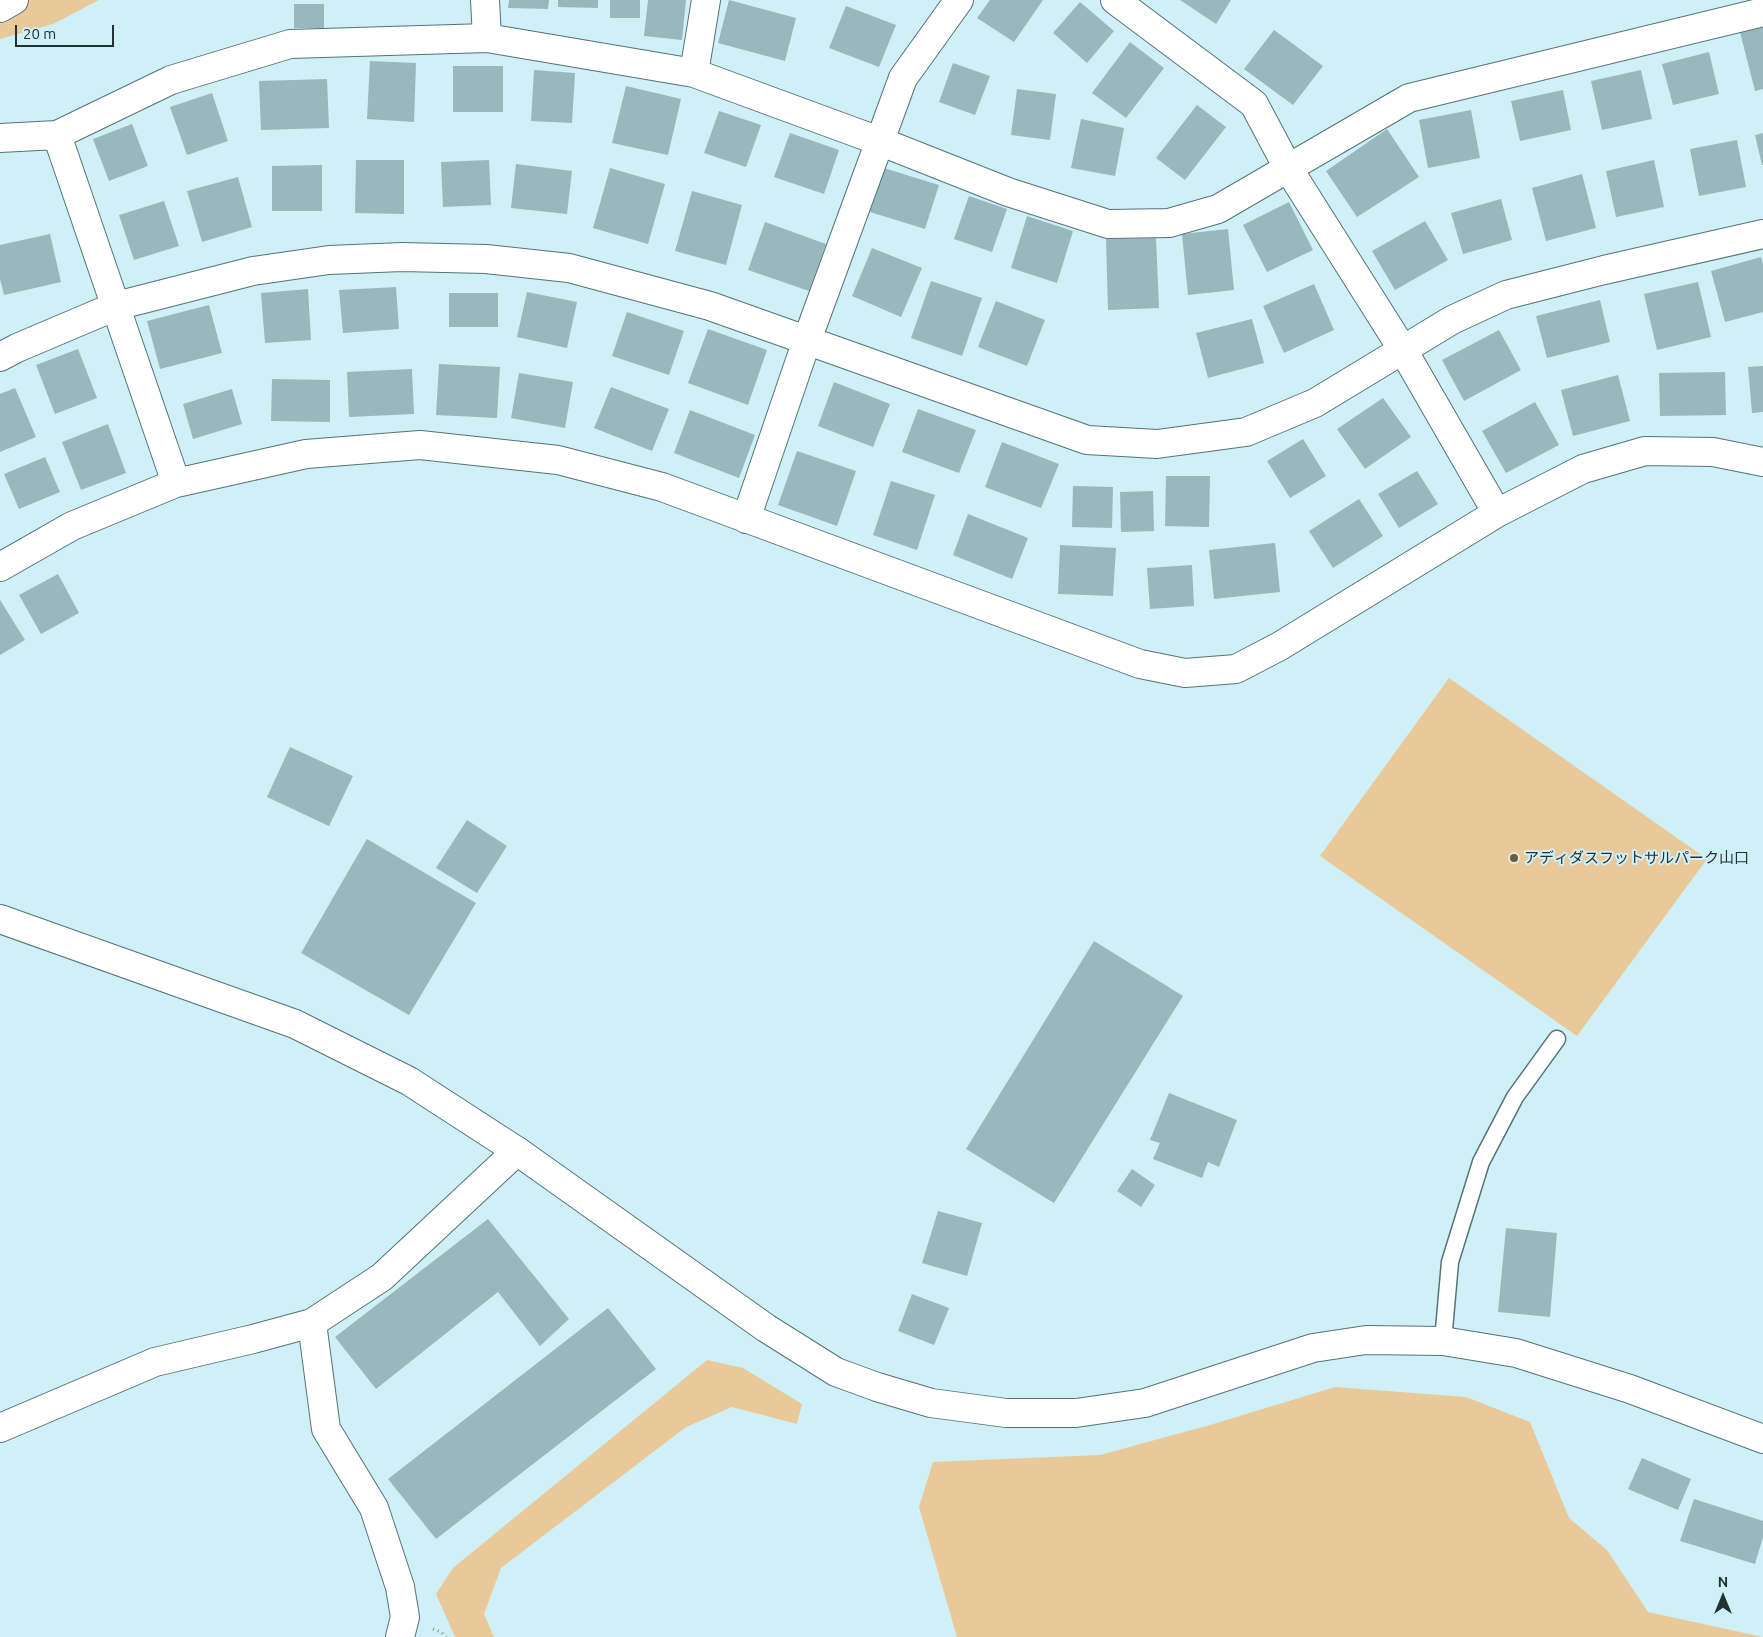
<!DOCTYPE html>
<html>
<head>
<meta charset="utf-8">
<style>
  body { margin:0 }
  #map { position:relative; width:1763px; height:1637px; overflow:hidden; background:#cff0f6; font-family:Ubuntu,sans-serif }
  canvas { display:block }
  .north { position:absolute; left:1698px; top:1572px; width:50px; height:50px; -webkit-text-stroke:4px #cff0f6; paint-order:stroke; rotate:0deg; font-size:14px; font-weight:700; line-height:20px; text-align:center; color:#243133 }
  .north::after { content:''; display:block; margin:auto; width:18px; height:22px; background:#243133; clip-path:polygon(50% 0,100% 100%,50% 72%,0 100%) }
  .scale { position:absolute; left:15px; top:25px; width:99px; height:22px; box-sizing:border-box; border:2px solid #243133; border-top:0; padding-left:6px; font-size:15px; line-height:18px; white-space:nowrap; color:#243133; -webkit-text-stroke:4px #cff0f6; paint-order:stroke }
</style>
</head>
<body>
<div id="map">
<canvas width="1763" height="1637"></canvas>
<div class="north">N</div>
<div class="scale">20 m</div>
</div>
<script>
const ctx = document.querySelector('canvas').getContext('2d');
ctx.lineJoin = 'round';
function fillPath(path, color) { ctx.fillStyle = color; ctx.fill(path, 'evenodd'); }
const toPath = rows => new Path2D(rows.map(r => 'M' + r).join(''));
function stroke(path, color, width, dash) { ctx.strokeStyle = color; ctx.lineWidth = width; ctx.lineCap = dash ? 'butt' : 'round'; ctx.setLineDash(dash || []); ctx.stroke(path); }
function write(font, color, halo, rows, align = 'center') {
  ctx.font = font + ' Ubuntu,"Noto Sans JP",sans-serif'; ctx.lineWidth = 4; ctx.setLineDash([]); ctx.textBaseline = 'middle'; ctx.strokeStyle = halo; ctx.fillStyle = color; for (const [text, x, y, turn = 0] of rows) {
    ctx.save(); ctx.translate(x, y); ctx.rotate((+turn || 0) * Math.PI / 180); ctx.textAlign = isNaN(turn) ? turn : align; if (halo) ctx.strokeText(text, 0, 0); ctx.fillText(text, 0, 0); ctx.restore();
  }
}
fillPath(toPath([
  [0,0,99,0,53,24,0,39],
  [1449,678,1707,859,1577,1036,1320,856],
  [707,1360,743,1368,802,1404,797,1424,732,1407,686,1427,501,1568,484,1614,494,1637,455,1637,436,1594,453,1568],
  [1335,1387,1466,1397,1530,1422,1569,1518,1607,1550,1648,1612,1763,1637,957,1637,919,1507,933,1462,1100,1455,1210,1425]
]), '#e9c999');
fillPath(toPath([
  [509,0,549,0,548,9,508,8],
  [558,0,598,0,598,8,558,7],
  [610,0,640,0,640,18,610,18],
  [648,0,686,0,682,40,644,36],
  [729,0,796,18,785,61,718,43],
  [990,0,1043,0,1014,42,977,18],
  [1180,0,1231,0,1216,24],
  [1080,2,1114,31,1087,63,1053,33],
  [294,4,324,4,324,28,294,28],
  [846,6,896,25,879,67,829,48],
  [1763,26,1763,89,1755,91,1740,32],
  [1274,30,1323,66,1293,105,1244,69],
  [1130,42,1164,68,1126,118,1092,93],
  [1709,52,1719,94,1673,105,1662,64],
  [370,61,416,63,414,122,367,119],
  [953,63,990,76,975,115,939,102],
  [453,66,503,66,503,112,453,112],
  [534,70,575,73,572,123,531,121],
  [1641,70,1652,119,1602,130,1591,81],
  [327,79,329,128,261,130,259,81],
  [626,86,681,99,668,155,612,143],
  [1017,89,1056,94,1050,140,1011,135],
  [1563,90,1571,130,1520,141,1511,101],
  [212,93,228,141,187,155,170,107],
  [1197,105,1226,127,1185,180,1156,158],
  [1471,110,1480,158,1428,168,1419,120],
  [719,111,761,125,746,167,704,153],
  [1081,119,1124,128,1115,176,1071,168],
  [132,124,148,166,109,181,93,139],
  [1387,129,1419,177,1357,217,1326,171],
  [790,133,839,150,824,194,774,177],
  [1763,133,1763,165,1762,165,1755,135],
  [1737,140,1746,187,1699,196,1690,149],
  [356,160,404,160,404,214,355,213],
  [489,160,491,205,443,207,441,162],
  [1654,160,1664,207,1616,217,1606,171],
  [516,164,572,171,567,214,511,208],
  [322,165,322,211,272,211,272,166],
  [610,168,665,184,648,244,593,228],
  [884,168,939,185,925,229,870,212],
  [1582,174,1596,228,1546,241,1532,188],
  [238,177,252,227,202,242,187,191],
  [692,191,742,205,726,265,675,251],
  [969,196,1007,209,992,252,954,239],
  [1501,199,1512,240,1463,254,1451,213],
  [164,201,179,246,134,260,119,215],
  [1289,202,1313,250,1267,272,1243,225],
  [1027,216,1073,231,1057,283,1011,268],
  [1425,221,1448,260,1395,290,1372,251],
  [765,222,826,244,809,291,748,270],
  [1228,229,1234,290,1188,295,1182,234],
  [50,234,61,282,4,295,0,279,0,245],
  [1156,238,1159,308,1108,310,1106,239],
  [872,248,922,268,901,317,852,296],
  [1761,257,1763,264,1763,312,1725,322,1711,271],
  [931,281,982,298,962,356,911,338],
  [1698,282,1711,337,1657,350,1644,294],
  [1314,284,1334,330,1284,353,1263,306],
  [396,287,399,329,343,333,339,290],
  [308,289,311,340,265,343,261,293],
  [527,292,577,302,567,348,517,337],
  [449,293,498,293,498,327,449,327],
  [1600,300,1610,342,1547,358,1536,316],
  [996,301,1045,320,1027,366,978,347],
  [209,305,222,353,160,369,147,321],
  [627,312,684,331,669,375,612,356],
  [1252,319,1264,363,1208,378,1196,333],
  [708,329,767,350,748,405,688,383],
  [1499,330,1521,370,1464,401,1442,360],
  [78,349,97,398,55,414,36,365],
  [439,364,500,367,497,418,436,415],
  [1763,366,1763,412,1752,413,1748,367],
  [412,369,414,414,349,417,347,372],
  [1725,372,1726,415,1660,416,1659,373],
  [519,373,573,382,565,428,511,418],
  [1618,375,1630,421,1573,436,1561,390],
  [272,379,330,380,330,422,271,421],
  [834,382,890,404,873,447,818,426],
  [611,387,669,409,652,451,594,428],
  [15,388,36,437,0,452,0,394],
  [232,389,242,424,193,439,183,404],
  [1383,398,1411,437,1365,469,1337,429],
  [1535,402,1559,445,1506,473,1482,431],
  [918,409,976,430,959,473,902,452],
  [690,410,755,435,739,478,674,453],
  [108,424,126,473,81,490,62,442],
  [1303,439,1326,476,1290,498,1267,461],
  [1002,442,1059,464,1041,508,985,487],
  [797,451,856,471,837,526,778,505],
  [45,457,60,492,19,509,4,474],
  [1417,471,1438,504,1399,528,1378,494],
  [1166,476,1210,476,1209,527,1165,526],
  [891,481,935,495,917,550,873,535],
  [1073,486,1113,487,1112,528,1072,527],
  [1153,491,1154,531,1121,532,1120,492],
  [1359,499,1383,536,1333,568,1309,531],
  [968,514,1028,538,1012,579,953,555],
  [1275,543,1280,592,1214,599,1209,550],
  [1060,545,1116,548,1113,596,1058,594],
  [1192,565,1194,606,1150,609,1147,568],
  [58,574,79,613,41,634,19,595],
  [0,600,25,640,0,655],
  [290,747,353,776,329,826,267,797],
  [467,820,507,846,477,893,436,868],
  [367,839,476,903,409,1015,301,953],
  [1094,941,1183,996,1054,1203,966,1149],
  [1169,1093,1237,1120,1219,1167,1208,1162,1202,1178,1153,1159,1160,1143,1150,1140],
  [1132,1169,1155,1185,1141,1207,1117,1191],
  [938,1211,982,1223,967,1276,922,1263],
  [488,1219,569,1319,540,1346,498,1292,376,1389,335,1337],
  [1506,1228,1557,1233,1550,1317,1498,1312],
  [912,1294,949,1308,934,1345,898,1331],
  [608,1308,656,1369,436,1539,388,1479],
  [1642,1458,1691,1479,1678,1510,1628,1489],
  [1694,1499,1763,1521,1763,1537,1755,1564,1680,1541]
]), '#99b8be');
const lane = toPath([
  [1443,1341,1450,1262,1481,1162,1515,1097,1557,1039]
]);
const street = toPath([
  [485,0,487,38],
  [1115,0,1254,104,1288,168,1403,350,1497,513],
  [0,8,14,0],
  [694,73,706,0],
  [57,135,176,483],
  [0,138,57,135,171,80,290,44,487,38,694,73,879,141,1008,192,1108,224,1169,223,1218,209,1409,98,1763,12],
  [746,519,807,340,903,78,959,0],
  [0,567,72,526,176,483,306,454,420,445,558,460,662,487,1140,664,1185,673,1236,669,1280,646,1497,513,1583,469,1645,451,1713,452,1763,462],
  [312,1323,326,1429,374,1508,400,1587,405,1617,400,1637],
  [0,1428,155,1362,253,1339,312,1323,382,1277,517,1151]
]);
const secondary = toPath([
  [0,357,17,348,116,306,253,271,329,260,402,257,486,259,569,268,710,306,1087,440,1157,444,1246,432,1315,403,1452,320,1506,295,1604,270,1763,234],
  [0,919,295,1024,409,1081,517,1151,766,1328,836,1372,877,1387,931,1403,1006,1413,1076,1413,1145,1403,1313,1348,1366,1340,1443,1341,1516,1353,1630,1389,1763,1439]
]);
stroke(lane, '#557378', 19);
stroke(street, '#557378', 30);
stroke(secondary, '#557378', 30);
stroke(toPath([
  [433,1629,441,1632,446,1637]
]), '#768d90', 3, [1, 4]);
stroke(lane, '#fff', 16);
stroke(street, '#fff', 28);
stroke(secondary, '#fff', 28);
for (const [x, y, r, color] of [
  [1514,858,5,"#74582a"]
]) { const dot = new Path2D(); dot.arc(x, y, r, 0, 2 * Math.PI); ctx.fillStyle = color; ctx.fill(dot); stroke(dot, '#cff0f6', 2); }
write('15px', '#243133', '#cff0f6', [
  ["アディダスフットサルパーク山口",1524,858]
], 'left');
</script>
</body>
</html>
